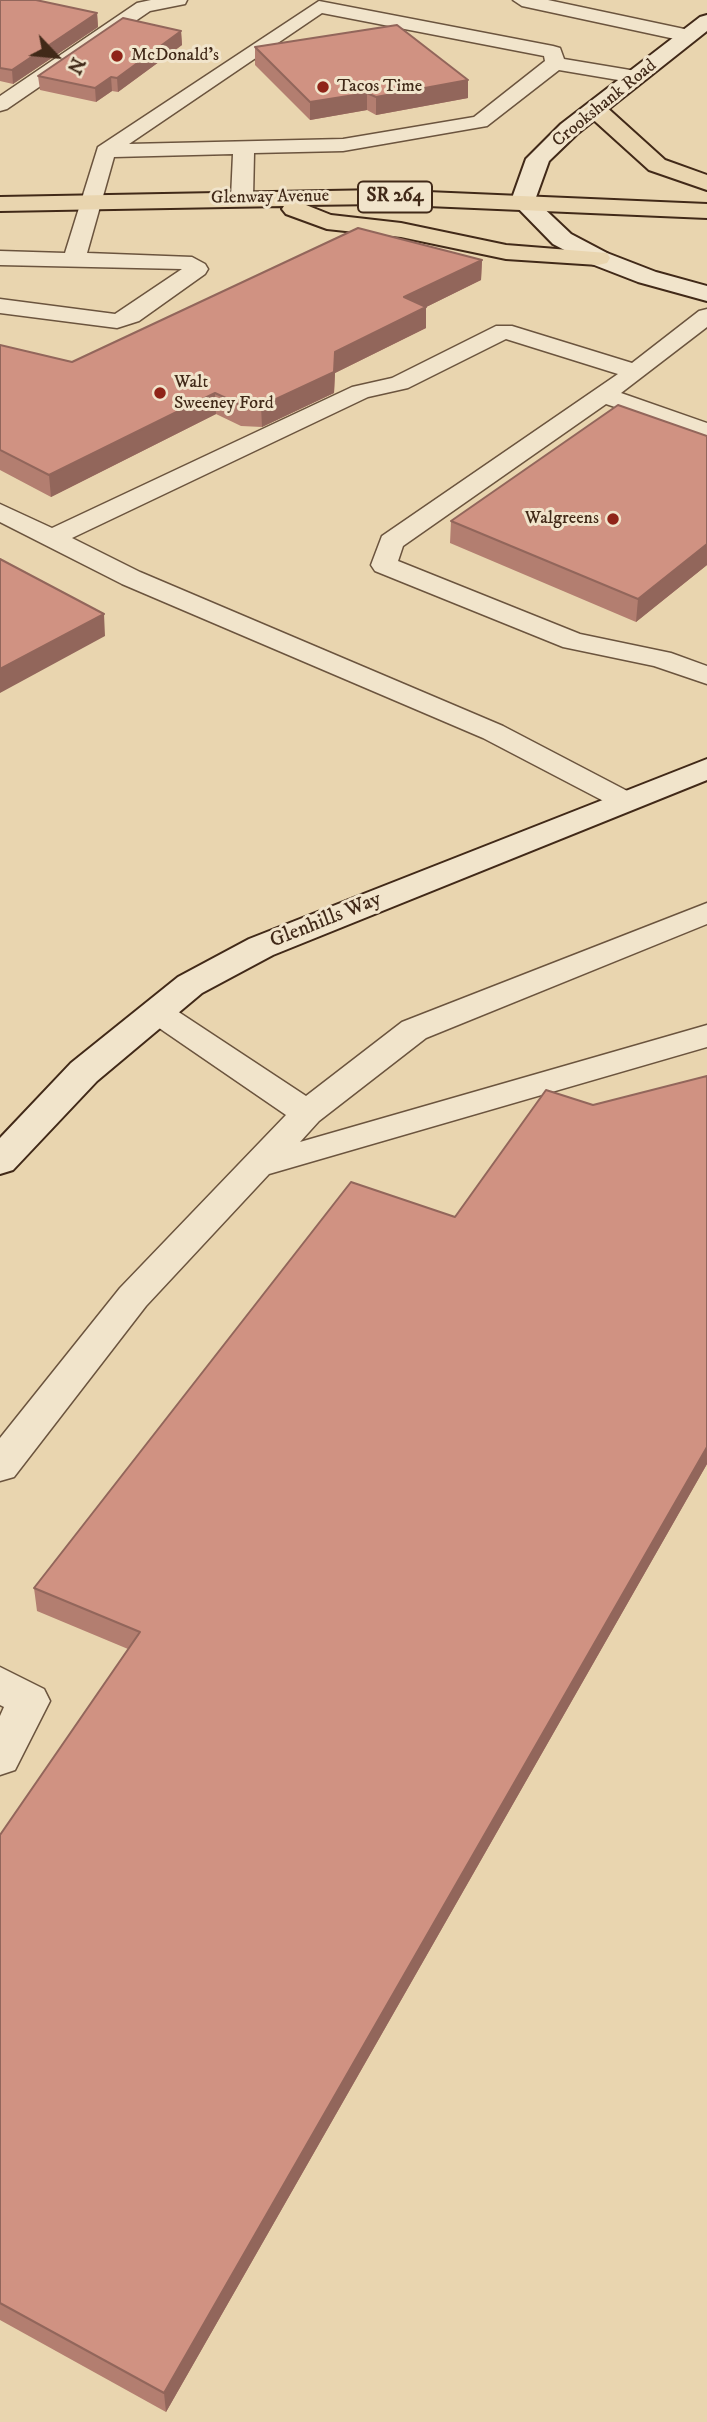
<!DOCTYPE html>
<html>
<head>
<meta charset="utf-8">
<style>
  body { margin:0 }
  #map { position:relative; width:707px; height:2422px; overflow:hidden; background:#e9d5af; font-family:"IM FELL DW Pica",serif }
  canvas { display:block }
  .north { position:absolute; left:21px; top:21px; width:70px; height:70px; -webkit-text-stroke:5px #f1e4cb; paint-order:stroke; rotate:116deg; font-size:19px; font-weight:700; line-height:28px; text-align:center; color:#412918 }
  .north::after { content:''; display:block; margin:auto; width:24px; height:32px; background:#412918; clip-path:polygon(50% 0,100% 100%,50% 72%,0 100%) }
</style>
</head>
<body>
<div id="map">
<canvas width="707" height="2422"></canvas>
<div class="north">N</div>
</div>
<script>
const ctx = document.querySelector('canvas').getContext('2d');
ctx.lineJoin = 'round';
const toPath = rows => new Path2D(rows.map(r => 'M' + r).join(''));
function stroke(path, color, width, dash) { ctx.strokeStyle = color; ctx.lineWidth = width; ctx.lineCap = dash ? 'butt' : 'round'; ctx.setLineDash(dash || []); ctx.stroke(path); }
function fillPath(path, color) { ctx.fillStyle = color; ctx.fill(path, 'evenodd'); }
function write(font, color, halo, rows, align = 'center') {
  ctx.font = font + ' "IM FELL DW Pica",serif'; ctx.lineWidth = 6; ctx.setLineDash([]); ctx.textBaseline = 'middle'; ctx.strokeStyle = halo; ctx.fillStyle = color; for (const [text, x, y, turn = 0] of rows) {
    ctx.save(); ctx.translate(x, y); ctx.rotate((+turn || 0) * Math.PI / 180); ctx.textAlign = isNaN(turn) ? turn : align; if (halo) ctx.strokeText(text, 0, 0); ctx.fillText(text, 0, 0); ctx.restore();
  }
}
const lane = toPath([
  [151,0,187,0,185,4,150,11,7,109,0,111,0,96,137,3,151,0],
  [513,0,548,0,689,30,699,36,689,42,522,6,513,0],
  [319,1,553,46,560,48,564,59,636,71,646,77,636,83,559,70,487,126,343,151,254,153,253,198,242,204,231,198,233,154,114,157,87,253,192,257,205,264,208,269,205,274,139,321,117,328,0,313,0,299,115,314,182,269,0,265,0,251,65,253,98,147,319,1],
  [322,13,544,56,545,61,474,117,343,139,129,144,322,13],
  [707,309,707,327,621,393,707,423,707,438,606,404,403,546,398,561,580,634,671,653,707,666,707,684,654,666,563,647,375,571,371,565,382,536,618,374,506,339,408,388,368,397,72,538,140,572,503,726,635,795,640,801,635,807,625,810,615,807,483,738,122,584,0,522,0,504,52,528,352,387,392,378,496,326,512,326,632,363,699,311,707,309],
  [707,903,707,924,426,1038,319,1121,300,1142,707,1025,707,1047,269,1174,146,1306,14,1477,0,1481,0,1438,120,1288,286,1115,146,1019,141,1012,146,1005,157,1001,168,1005,306,1096,402,1022,707,903],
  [0,1667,44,1689,50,1701,15,1770,0,1775,0,1716,4,1707,0,1705,0,1667]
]);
const secondary = toPath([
  [707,15,707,31,577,134,549,161,535,200,571,234,607,253,656,272,707,286,707,301,638,282,589,263,553,244,511,201,526,159,561,124,700,17,707,15],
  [707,759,707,780,273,955,202,993,97,1081,13,1170,0,1174,0,1138,71,1063,178,977,249,939,707,759]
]);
const primary = toPath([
  [595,102,603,104,665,160,707,175,707,190,649,170,587,114,584,109,595,102],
  [381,190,707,204,707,218,381,204,306,205,331,215,401,223,506,245,607,253,610,258,607,263,598,265,506,259,401,237,327,229,286,214,282,209,284,206,0,211,0,197,381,190]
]);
stroke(lane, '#6b543e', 3);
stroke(secondary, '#412918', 4);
stroke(primary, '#412918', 4);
fillPath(lane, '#f1e4cb');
fillPath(secondary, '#f1e4cb');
fillPath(primary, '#e9d5af');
fillPath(toPath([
  [0,0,97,13,98,27,13,84,0,81],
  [181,31,182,45,118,92,112,91,96,102,40,90,38,76],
  [255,47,468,80,468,98,376,115,367,110,310,120,255,65],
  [482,260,481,280,426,307,426,328,335,373,334,393,262,427,241,426,216,414,51,497,0,470,0,345,72,362],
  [707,436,707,565,636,622,450,543,451,521],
  [707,1076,707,1464,166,2412,0,2320,0,1835,128,1649,37,1611,34,1588,455,1217,593,1105]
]), '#b37e70');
fillPath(toPath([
  [97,13,98,27,13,84,12,70],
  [181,31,182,45,118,92,117,78],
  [111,77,112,91,96,102,95,88],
  [468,80,468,98,376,115,376,97],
  [367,93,367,110,310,120,310,102],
  [482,260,481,280,404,318,404,297],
  [426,307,426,328,335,373,334,393,262,427,261,406,335,352],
  [215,393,216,414,51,497,49,475],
  [707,544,707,565,636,622,638,599],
  [104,614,105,636,0,693,0,669],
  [707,1447,707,1464,166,2412,164,2393]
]), '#92665b');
const building = toPath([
  [0,0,36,0,97,13,12,70,0,68,0,0],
  [123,18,181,31,117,78,111,77,95,88,38,76,123,18],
  [397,25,468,80,376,97,367,93,310,102,255,47,397,25],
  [358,228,482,260,404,297,426,307,335,352,334,372,261,406,241,405,215,393,49,475,0,450,0,345,72,362,358,228],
  [618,405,707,436,707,544,638,599,451,521,618,405],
  [0,559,104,614,0,669,0,559],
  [707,1076,707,1447,164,2393,0,2303,0,1835,140,1632,34,1588,351,1182,455,1217,546,1090,593,1105,707,1076]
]);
fillPath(building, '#d09282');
stroke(building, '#92665b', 2);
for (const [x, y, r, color] of [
  [117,56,7,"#8f2418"],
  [323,87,7,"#8f2418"],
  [160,393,7,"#8f2418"],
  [613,519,7,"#8f2418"]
]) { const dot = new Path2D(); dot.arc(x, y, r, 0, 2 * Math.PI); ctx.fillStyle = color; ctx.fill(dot); stroke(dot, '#f1e4cb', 2.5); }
write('18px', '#412918', '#f1e4cb', [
  ["McDonald's",131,56],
  ["Tacos Time",337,87],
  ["Walt",174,383],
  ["Sweeney Ford",174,404],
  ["Walgreens",599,519,"right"]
], 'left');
write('18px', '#412918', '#f1e4cb', [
  ["Crookshank Road",605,104,-39],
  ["Glenway Avenue",270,198,-1]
]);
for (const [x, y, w] of [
  [395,197,74]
]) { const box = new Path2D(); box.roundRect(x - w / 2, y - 15.5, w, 31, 5); ctx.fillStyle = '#f1e4cb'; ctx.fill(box); stroke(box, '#412918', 2); }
write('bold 19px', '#412918', null, [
  ["SR 264",395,197]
]);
write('21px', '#412918', '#f1e4cb', [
  ["Glenhills Way",326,921,-22]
]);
</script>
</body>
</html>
